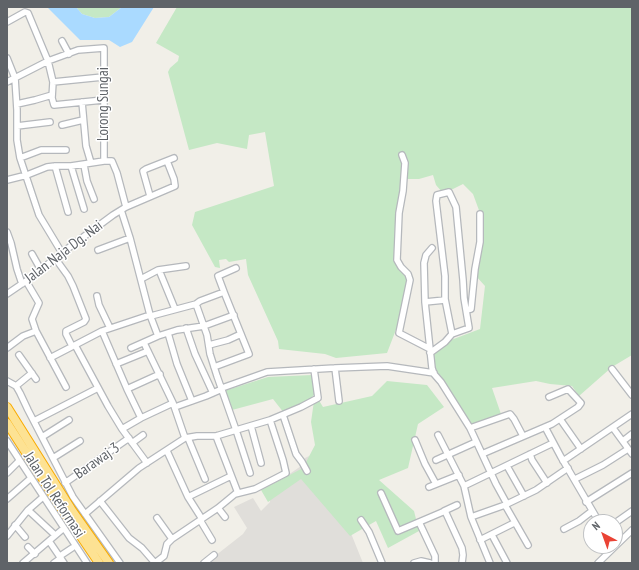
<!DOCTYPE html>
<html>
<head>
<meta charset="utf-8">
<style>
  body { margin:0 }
  #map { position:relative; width:639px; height:570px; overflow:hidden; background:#f1efe8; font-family:"PT Sans Narrow",sans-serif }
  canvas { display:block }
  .frame { position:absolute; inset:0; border:8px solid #5f6368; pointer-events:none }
  .north { position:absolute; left:583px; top:514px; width:40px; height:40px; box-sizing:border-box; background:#fff; border:1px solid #bfc1c3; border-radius:50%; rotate:319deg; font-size:11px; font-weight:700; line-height:16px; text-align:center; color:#5f6368 }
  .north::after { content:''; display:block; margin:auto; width:14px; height:18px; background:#ea4335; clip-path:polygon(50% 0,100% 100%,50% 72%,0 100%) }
</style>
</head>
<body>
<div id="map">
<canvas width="639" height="570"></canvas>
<div class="frame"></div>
<div class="north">N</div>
</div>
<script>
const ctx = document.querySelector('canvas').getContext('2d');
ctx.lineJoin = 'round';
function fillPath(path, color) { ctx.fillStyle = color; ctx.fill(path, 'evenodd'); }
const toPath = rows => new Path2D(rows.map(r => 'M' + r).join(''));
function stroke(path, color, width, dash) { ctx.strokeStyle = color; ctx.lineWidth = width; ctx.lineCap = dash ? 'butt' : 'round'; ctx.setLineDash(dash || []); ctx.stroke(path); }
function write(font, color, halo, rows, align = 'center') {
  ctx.font = font + ' "PT Sans Narrow",sans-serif'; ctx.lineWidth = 3; ctx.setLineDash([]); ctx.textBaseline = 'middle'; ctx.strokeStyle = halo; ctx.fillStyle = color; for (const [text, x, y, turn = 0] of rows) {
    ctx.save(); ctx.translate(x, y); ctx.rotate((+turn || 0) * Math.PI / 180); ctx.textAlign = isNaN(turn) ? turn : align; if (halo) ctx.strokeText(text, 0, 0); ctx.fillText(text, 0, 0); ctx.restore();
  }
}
fillPath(toPath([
  [336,443,348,526,363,563,206,563,243,534,247,528,234,507,253,498,261,511,270,502,268,489,301,466,305,458]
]), '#e0deda');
fillPath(toPath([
  [76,7,122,7,109,17,95,18,82,14],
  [177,7,632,7,632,355,612,367,579,396,572,386,550,384,536,381,492,388,501,414,471,426,450,393,441,376,435,371,432,352,451,340,480,329,485,286,475,275,480,213,473,194,463,184,449,191,442,192,436,185,433,175,419,179,404,179,395,252,398,268,405,275,408,280,408,287,397,327,387,353,336,358,325,354,279,349,278,341,248,275,246,259,229,262,226,259,219,260,220,268,215,267,192,225,195,212,274,186,265,132,249,135,247,149,217,143,189,150,168,72,170,68,178,61,179,56,156,43],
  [312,375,315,394,323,407,372,396,387,381,427,385,444,407,418,424,408,468,379,480,414,511,419,531,388,548,376,521,350,536,301,479,268,502,261,490,303,468,315,445,311,422,315,394,300,409,284,413,273,399,232,410,224,391,268,377]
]), '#c5e8c5');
fillPath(toPath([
  [47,7,76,7,82,14,95,18,109,17,122,7,154,7,132,42,120,47,109,40,80,40]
]), '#aadaff');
const minor = toPath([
  [7,22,25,12,28,13,48,61,53,82,52,98,54,105,103,100],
  [62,41,69,54],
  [7,58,15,78,17,110,17,140,20,158,39,215,62,253],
  [7,82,48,61,78,50,104,48,104,161],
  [53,82,103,77],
  [82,102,86,146,91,163],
  [17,104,35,100,52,95],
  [62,125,83,120],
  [17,126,50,122],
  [402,155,405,163,403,191,399,213,397,260,401,267,408,274,410,280,399,333,430,349],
  [20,158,41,150,66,150],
  [84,165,87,181,94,199],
  [55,166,68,212],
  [71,166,84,209],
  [7,180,27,175,47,167,55,166,71,166,104,161,112,161,117,173,126,207],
  [150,196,143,171,146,169,174,158],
  [121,210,130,238,150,315,158,336],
  [7,232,11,243,17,269,22,284],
  [432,248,426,255,424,263,425,302,432,368,434,374,441,382,470,428,496,484,507,504],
  [98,250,130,238],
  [32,254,41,270],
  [55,258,68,276,73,286,86,319,84,322,66,331,66,334,72,346],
  [159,270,175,309],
  [141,279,158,270,186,266],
  [26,281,39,303,32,319,36,331,66,387],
  [7,294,32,277,63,252,113,215,126,207,175,186,174,179,167,161],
  [97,296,99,305,110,328],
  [425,302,445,300],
  [196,304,207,335,210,354,217,376,236,430,250,473],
  [466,310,471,309,475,269,480,242,480,214],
  [151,316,196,304,200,301,224,292,218,276,236,268],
  [186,328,195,354,213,393],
  [102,331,127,389,141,418],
  [168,333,177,364,192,401],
  [144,343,173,403,185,438],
  [75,345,108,406,122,429,147,463],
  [209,345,228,340,241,334],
  [7,348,23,336,36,331],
  [131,348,158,336,177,330,204,326,234,315],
  [430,353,445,342,452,334,469,328,464,298,463,280,456,207,449,192,437,195,436,201,445,276,445,299,452,334],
  [19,355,36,379],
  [50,358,102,331,150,315],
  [116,364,148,351],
  [214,367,249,354,224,292],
  [335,368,339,401],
  [612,369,632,395],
  [7,381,16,386,20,393,28,410,73,497,120,563],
  [16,386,32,373],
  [222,388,267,372,335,368,387,366,434,373],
  [127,389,160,374],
  [175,407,206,396,222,389],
  [283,415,296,454,302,462,307,471],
  [560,419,581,449],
  [34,421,98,388],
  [251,426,261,463],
  [545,427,561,457,599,522],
  [470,428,510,414,514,419,523,436],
  [613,428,632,454],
  [122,429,141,418,173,403],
  [438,435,464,486,471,517,490,563],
  [216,436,238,493],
  [42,437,69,420],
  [188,438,205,479],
  [415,440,425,464,436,484],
  [7,441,87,563],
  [623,441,632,434],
  [132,443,143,435],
  [167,451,188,497,202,519],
  [482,454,552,424,578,407,581,403,568,389,549,397],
  [530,454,532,460,547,483],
  [53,458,80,441],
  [436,460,476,442],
  [563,461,632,414],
  [507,466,524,496],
  [7,473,19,461],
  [575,479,603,465,628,449],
  [65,483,129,438],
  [464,486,553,443],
  [429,487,459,475],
  [381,493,398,531,445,511,462,548,463,555,462,563],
  [188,497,231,476],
  [7,499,31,478],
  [100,501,129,538,142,548,155,563],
  [586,502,632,473],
  [505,505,528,545],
  [218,508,225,517],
  [28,510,55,535],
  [444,511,457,505],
  [85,514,139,468,185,438,197,436,216,436,270,420,301,407,318,398,314,369],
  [471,517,505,505,536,490,568,468],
  [157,518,172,539],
  [200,520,212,540],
  [361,520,369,532,382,563],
  [419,522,435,556,435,563],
  [615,523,632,511],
  [15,525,25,537],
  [564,529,579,521,592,511],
  [492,535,507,563],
  [7,536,28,510,43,497],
  [480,540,514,523],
  [49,541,64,563],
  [28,547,35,554],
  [60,556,72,548],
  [23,563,64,528],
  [54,563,61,558],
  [155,563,164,556,167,544,172,539,218,508,235,494,255,489,286,473,283,460,270,420],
  [204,563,214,555],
  [414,563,421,561,430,563],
  [598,563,632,530]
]);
const highway = toPath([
  [7,407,71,509,109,563],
  [7,423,61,507,99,563]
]);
stroke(minor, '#b5b8bc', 8);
stroke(highway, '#f9ab00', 10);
stroke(minor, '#fff', 5.5);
stroke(highway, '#fde293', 8);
write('15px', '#5f6368', '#fff', [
  ["Lorong Sungai",104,104,-90],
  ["Jalan Naja Dg. Nai",64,252,-37],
  ["Barawaj 3",97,461,-35],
  ["Jalan Tol Reformasi",54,495,57]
]);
</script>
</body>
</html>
